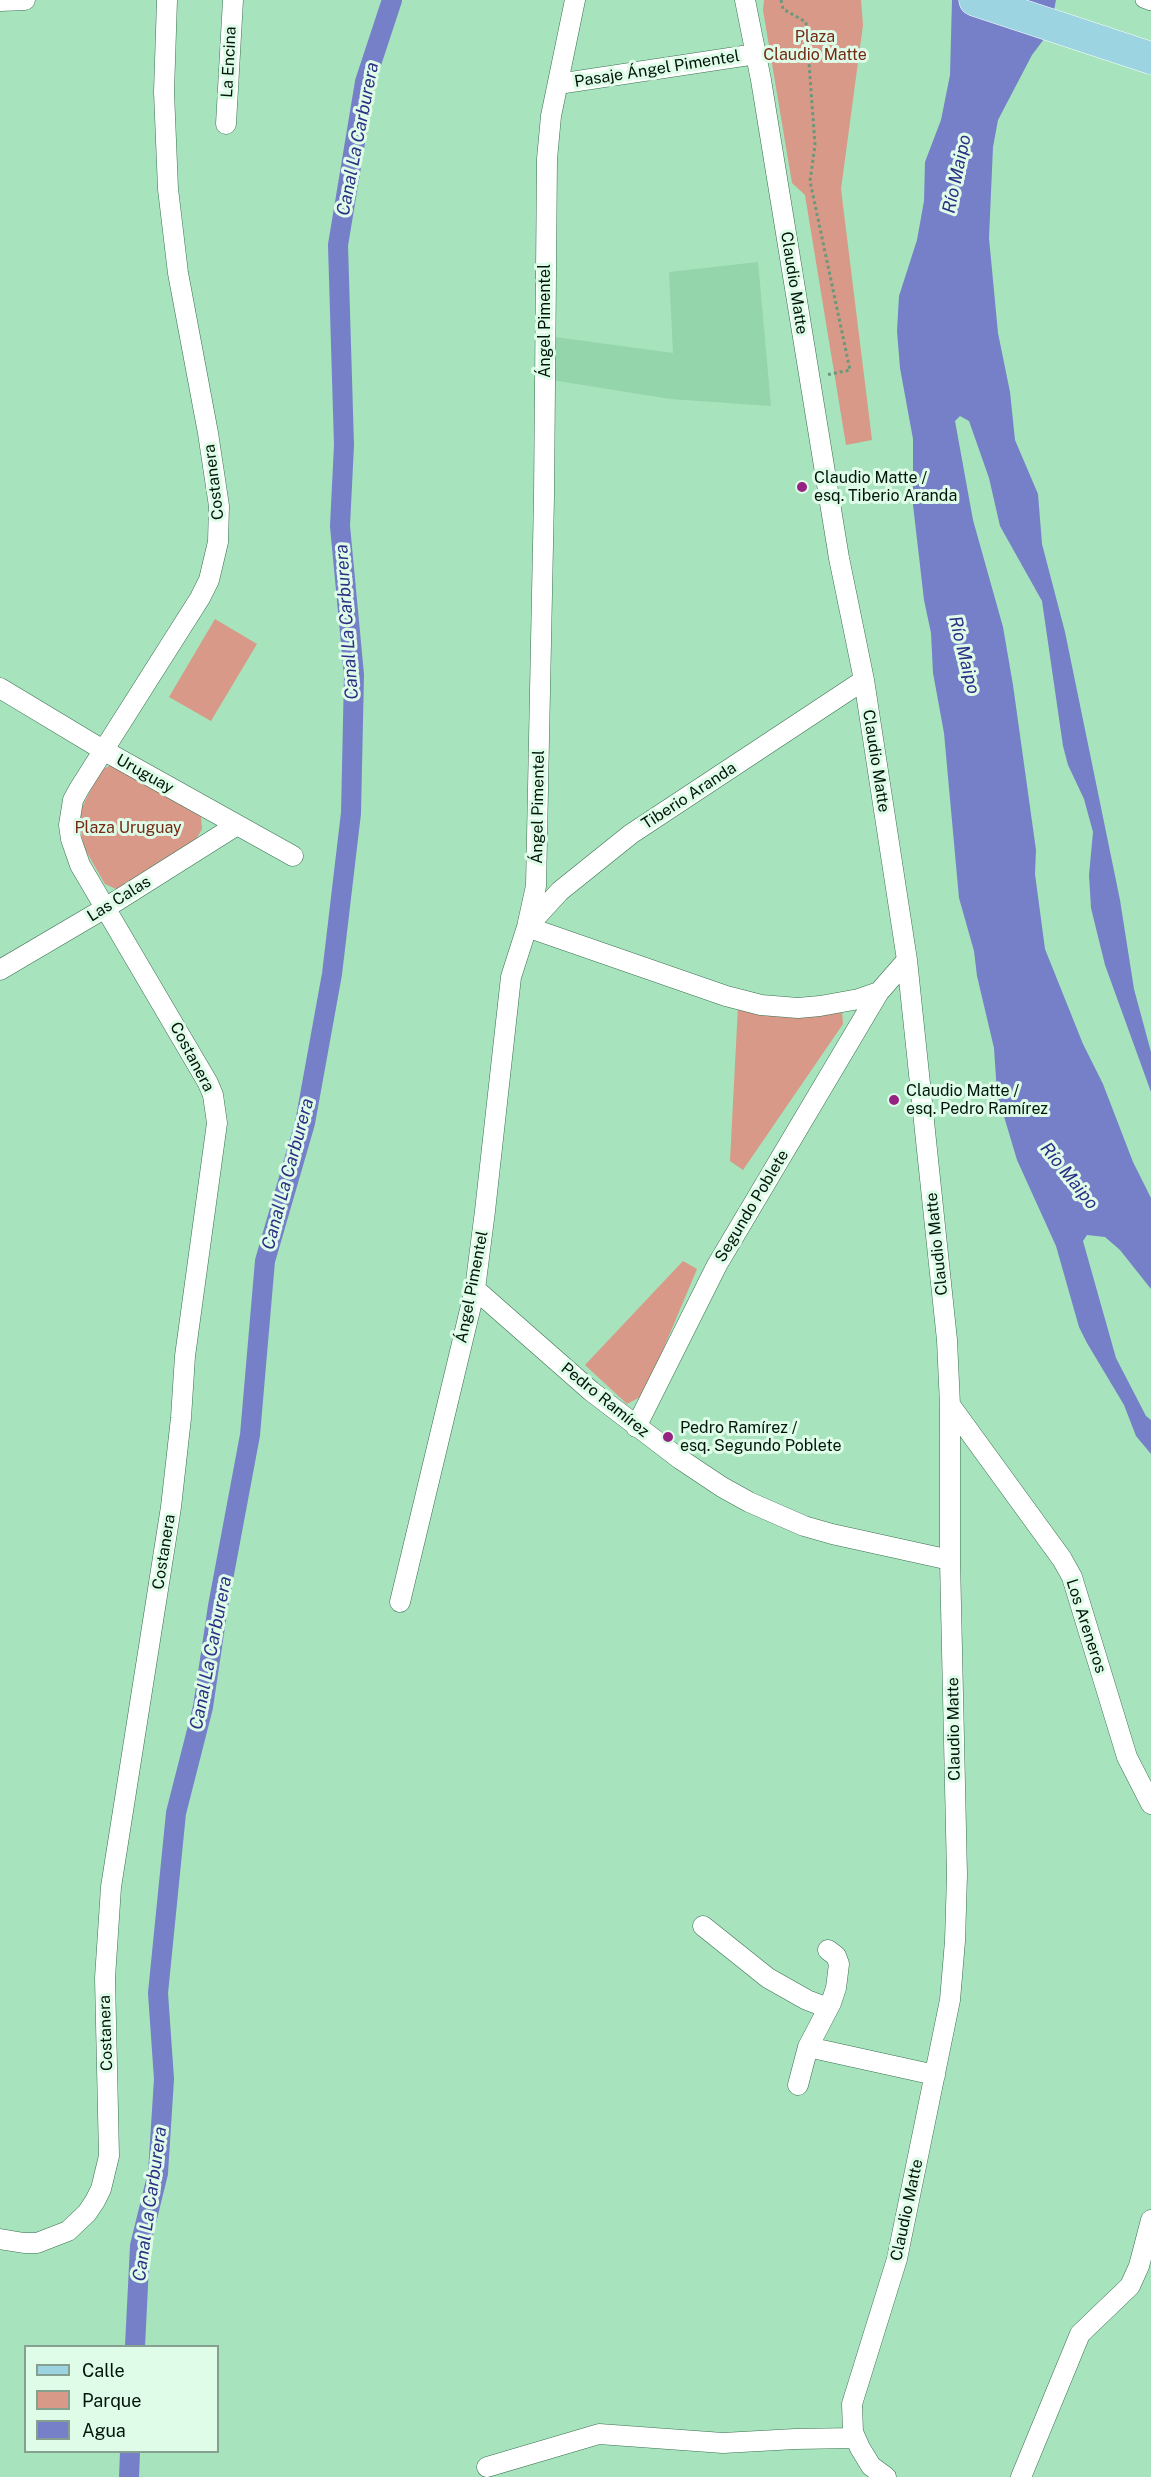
<!DOCTYPE html>
<html>
<head>
<meta charset="utf-8">
<style>
  body { margin:0 }
  #map { position:relative; width:1151px; height:2477px; overflow:hidden; background:#a7e3bc; font-family:"Public Sans",sans-serif }
  canvas { display:block }
  .legend { position:absolute; left:24px; top:2345px; width:195px; height:108px; box-sizing:border-box; background:#defce8; border:2px solid #86a08f; margin:0; padding:8px 10px; list-style:none; font-size:18px; color:#011609 }
  .legend li { display:flex; align-items:center; gap:12px; height:30px }
  .legend b { width:30px; border:2px solid #86a08f }
</style>
</head>
<body>
<div id="map">
<canvas width="1151" height="2477"></canvas>
<ul class="legend">
<li><b style="height:8px;background:#9dd4e1"></b>Calle</li>
<li><b style="height:16px;background:#d89988"></b>Parque</li>
<li><b style="height:16px;background:#7580c9"></b>Agua</li>
</ul>
</div>
<script>
const ctx = document.querySelector('canvas').getContext('2d');
ctx.lineJoin = 'round';
function fillPath(path, color) { ctx.fillStyle = color; ctx.fill(path, 'evenodd'); }
const toPath = rows => new Path2D(rows.map(r => 'M' + r).join(''));
function stroke(path, color, width, dash) { ctx.strokeStyle = color; ctx.lineWidth = width; ctx.lineCap = dash ? 'butt' : 'round'; ctx.setLineDash(dash || []); ctx.stroke(path); }
function write(font, color, halo, rows, align = 'center') {
  ctx.font = font + ' "Public Sans",sans-serif'; ctx.lineWidth = 6; ctx.setLineDash([]); ctx.textBaseline = 'middle'; ctx.strokeStyle = halo; ctx.fillStyle = color; for (const [text, x, y, turn = 0] of rows) {
    ctx.save(); ctx.translate(x, y); ctx.rotate((+turn || 0) * Math.PI / 180); ctx.textAlign = isNaN(turn) ? turn : align; if (halo) ctx.strokeText(text, 0, 0); ctx.fillText(text, 0, 0); ctx.restore();
  }
}
fillPath(toPath([
  [758,262,771,406,670,399,552,380,555,337,673,353,669,272]
]), '#94d5ac');
fillPath(toPath([
  [764,0,861,0,863,25,841,189,872,440,846,445,805,195,792,183,763,10],
  [215,619,257,644,211,721,169,697],
  [113,764,201,816,202,829,195,841,118,890,105,884,83,846,79,813,101,770],
  [738,1006,842,1011,843,1024,743,1170,730,1161],
  [683,1261,697,1269,644,1395,627,1404,585,1365]
]), '#d89988');
fillPath(toPath([
  [952,0,1056,0,1050,31,1032,55,998,120,993,147,989,238,998,333,1010,392,1015,440,1038,494,1042,544,1065,632,1120,900,1134,989,1151,1052,1151,1092,1105,965,1091,908,1089,875,1093,832,1084,799,1068,765,1063,746,1042,601,1000,526,989,478,969,421,960,416,955,421,973,520,1003,627,1013,685,1036,850,1035,874,1045,949,1083,1044,1103,1084,1133,1162,1151,1198,1151,1289,1120,1250,1105,1237,1087,1235,1083,1241,1116,1358,1146,1416,1151,1420,1151,1454,1136,1436,1124,1405,1087,1343,1079,1327,1056,1246,1017,1160,997,1093,994,1048,977,976,974,951,959,898,944,733,933,673,931,633,924,600,913,505,913,439,900,368,897,331,899,296,917,240,924,201,925,162,941,120,950,75]
]), '#7580c9');
stroke(toPath([
  [135,2346,140,2246,158,2173,164,2079,158,1993,176,1813,203,1707,218,1606,250,1435,265,1261,305,1123,332,974,351,813,354,675,340,526,344,445,338,245,365,82,392,0],
  [129,2477,130,2452]
]), '#7580c9', 20);
const pedestrian = toPath([
  [1143,0,1151,3]
]);
const minor = toPath([
  [745,0,761,80,839,558,864,680,907,960,947,1340,950,1405,950,1560,957,1875,955,1941,950,2000,897,2259,852,2404,853,2432,860,2448,871,2466,886,2477],
  [0,1,25,0],
  [558,84,756,54],
  [226,124,233,0],
  [0,688,103,750,293,856],
  [527,927,560,891,631,834,864,680],
  [527,927,726,996,761,1005,798,1008,820,1006,859,999,879,992],
  [0,970,107,907,237,825],
  [475,1289,591,1391,680,1459,722,1487,749,1502,804,1526,832,1534,950,1560],
  [950,1405,1062,1559,1072,1577,1127,1757,1151,1804],
  [636,1427,717,1265,879,992,907,960],
  [400,1602,475,1289,485,1211,511,977,527,927,536,886,544,496,547,159,551,116,575,0],
  [703,1926,768,1978,807,2000,828,2008],
  [808,2047,935,2075],
  [798,2085,808,2047,831,2003,836,1988,839,1964,836,1956,828,1950],
  [0,2239,24,2243,37,2243,68,2231,87,2213,95,2201,101,2189,109,2156,105,1978,111,1887,171,1507,181,1418,185,1356,217,1123,213,1095,208,1083,80,865,71,839,69,825,73,800,79,789,200,598,209,580,218,542,219,506,208,433,178,273,168,189,164,92,167,0],
  [487,2467,599,2434,723,2443,795,2439,855,2438],
  [1021,2477,1080,2334,1130,2286,1139,2266,1151,2220]
]);
const primary = toPath([
  [975,0,1151,58]
]);
stroke(pedestrian, '#397150', 16);
stroke(minor, '#397150', 21);
stroke(primary, '#fff', 33);
stroke(toPath([
  [781,0,783,9,806,22,815,145,810,181,850,370,826,375]
]), '#6a987b', 3, [3, 3]);
stroke(pedestrian, '#fff', 15);
stroke(minor, '#fff', 20);
stroke(primary, '#9dd4e1', 32);
for (const [x, y, r, color] of [
  [802,487,6,"#962382"],
  [894,1100,6,"#962382"],
  [668,1437,6,"#962382"]
]) { const dot = new Path2D(); dot.arc(x, y, r, 0, 2 * Math.PI); ctx.fillStyle = color; ctx.fill(dot); stroke(dot, '#defce8', 2); }
write('16px', '#752813', '#defce8', [
  ["Plaza",815,37],
  ["Claudio Matte",815,55],
  ["Plaza Uruguay",128,828]
]);
write('16px', '#011609', '#defce8', [
  ["La Encina",229,62,-87],
  ["Pasaje Ángel Pimentel",657,69,-9],
  ["Claudio Matte",794,283,81],
  ["Ángel Pimentel",545,321,-90],
  ["Costanera",214,482,-97],
  ["Claudio Matte",876,761,81],
  ["Uruguay",145,774,29],
  ["Tiberio Aranda",689,796,-33],
  ["Ángel Pimentel",538,807,-89],
  ["Las Calas",119,899,-32],
  ["Costanera",192,1057,62],
  ["Segundo Poblete",752,1206,-59],
  ["Claudio Matte",937,1244,-96],
  ["Ángel Pimentel",472,1287,-79],
  ["Pedro Ramírez",605,1400,39],
  ["Costanera",164,1552,-81],
  ["Los Areneros",1086,1626,72],
  ["Claudio Matte",954,1729,-91],
  ["Costanera",106,2033,-92],
  ["Claudio Matte",907,2210,-78]
]);
write('16px', '#011609', '#defce8', [
  ["Claudio Matte /",814,478],
  ["esq. Tiberio Aranda",814,496],
  ["Claudio Matte /",906,1091],
  ["esq. Pedro Ramírez",906,1109],
  ["Pedro Ramírez /",680,1428],
  ["esq. Segundo Poblete",680,1446]
], 'left');
write('italic 18px', '#2d2e84', '#defce8', [
  ["Canal La Carburera",358,139,-79],
  ["Río Maipo",957,174,-78],
  ["Canal La Carburera",347,622,-94],
  ["Río Maipo",964,655,76],
  ["Canal La Carburera",288,1174,-75],
  ["Río Maipo",1069,1176,51],
  ["Canal La Carburera",211,1653,-79],
  ["Canal La Carburera",150,2204,-82]
]);
</script>
</body>
</html>
